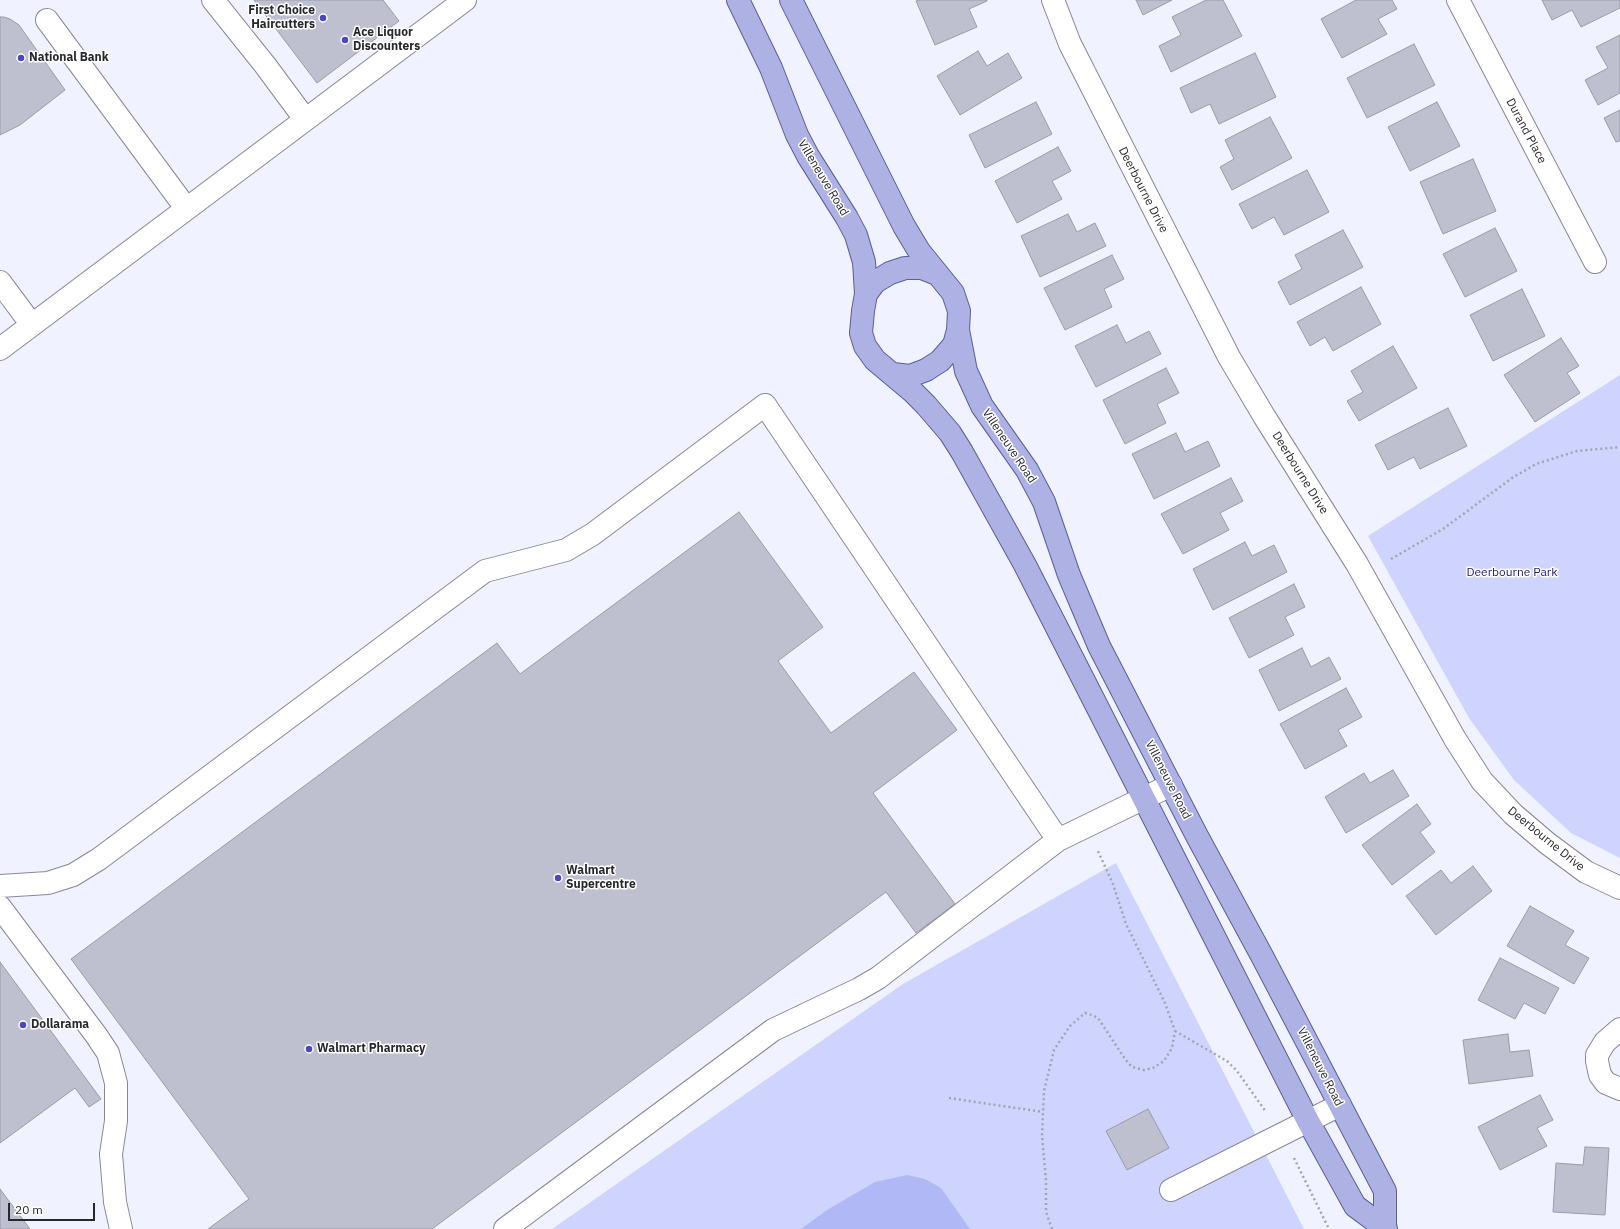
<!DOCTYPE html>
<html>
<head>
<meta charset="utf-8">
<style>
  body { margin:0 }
  #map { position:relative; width:1620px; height:1229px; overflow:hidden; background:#f0f2ff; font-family:"IBM Plex Sans",sans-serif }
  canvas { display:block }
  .scale { position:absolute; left:8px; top:1203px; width:87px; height:18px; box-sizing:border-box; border:2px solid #27282e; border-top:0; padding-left:5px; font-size:12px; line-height:14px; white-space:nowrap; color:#27282e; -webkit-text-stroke:3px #fff; paint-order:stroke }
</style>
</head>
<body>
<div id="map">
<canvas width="1620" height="1229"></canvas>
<div class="scale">20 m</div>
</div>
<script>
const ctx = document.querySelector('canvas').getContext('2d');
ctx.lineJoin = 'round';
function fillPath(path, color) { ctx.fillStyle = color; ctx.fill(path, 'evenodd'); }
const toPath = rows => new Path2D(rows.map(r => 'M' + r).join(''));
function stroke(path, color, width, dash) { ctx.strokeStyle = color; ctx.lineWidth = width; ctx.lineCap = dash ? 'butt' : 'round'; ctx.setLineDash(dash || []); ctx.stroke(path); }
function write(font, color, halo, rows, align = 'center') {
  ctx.font = font + ' "IBM Plex Sans",sans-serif'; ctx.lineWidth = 3; ctx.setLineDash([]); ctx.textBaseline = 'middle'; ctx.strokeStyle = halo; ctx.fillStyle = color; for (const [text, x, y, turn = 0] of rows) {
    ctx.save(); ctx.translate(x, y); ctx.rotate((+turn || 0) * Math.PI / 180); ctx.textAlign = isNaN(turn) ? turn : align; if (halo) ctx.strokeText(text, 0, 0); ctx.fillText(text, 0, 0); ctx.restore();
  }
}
fillPath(toPath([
  [1620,373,1620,858,1571,833,1514,780,1469,718,1368,536,1620,375],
  [1116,863,1304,1229,552,1229,903,984]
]), '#ced4fd');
fillPath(toPath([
  [907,1175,925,1179,941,1188,970,1229,801,1229,827,1210,875,1182]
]), '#b0b9f5');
const building = toPath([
  [254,0,383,0,399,21,317,83,254,0],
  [919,0,987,0,987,1,969,9,977,27,935,45,916,1,919,0],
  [1136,0,1172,0,1143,15,1136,0],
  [1206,0,1223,0,1242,36,1171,72,1159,46,1181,35,1172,17,1206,0],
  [1356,0,1392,0,1397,9,1378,19,1387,34,1342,58,1321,19,1356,0],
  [1542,0,1620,0,1620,8,1581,27,1572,10,1552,20,1542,0],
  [0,17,4,17,10,19,19,25,65,90,20,125,0,135,0,17],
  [1620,35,1620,93,1598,105,1585,80,1608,68,1596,47,1620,35],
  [1414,44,1435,85,1367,118,1347,78,1414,44],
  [978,51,987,66,1008,53,1022,78,960,115,937,76,978,51],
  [1255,53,1276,97,1219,124,1210,104,1191,113,1180,88,1255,53],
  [1036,102,1052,134,985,168,969,135,1036,102],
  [1437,102,1460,146,1410,171,1388,127,1437,102],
  [1620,110,1620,141,1616,142,1604,118,1620,110],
  [1270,117,1292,158,1232,190,1220,167,1234,159,1225,140,1270,117],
  [1058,147,1071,171,1052,181,1062,199,1017,223,995,181,1058,147],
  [1473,159,1496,211,1443,234,1420,182,1473,159],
  [1307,170,1329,212,1284,235,1274,217,1252,229,1239,204,1307,170],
  [1068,214,1077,232,1095,223,1106,246,1040,277,1021,236,1068,214],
  [1495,228,1517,271,1465,297,1443,254,1495,228],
  [1343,230,1363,267,1290,305,1278,282,1302,269,1295,255,1343,230],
  [1112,255,1124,279,1104,289,1112,307,1065,330,1044,288,1112,255],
  [1361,287,1381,324,1333,351,1325,337,1310,346,1297,322,1361,287],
  [1522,289,1545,336,1493,361,1470,315,1522,289],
  [1117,325,1126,343,1149,331,1161,354,1096,387,1075,346,1117,325],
  [1561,338,1579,366,1567,373,1580,393,1535,422,1504,375,1561,338],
  [1393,346,1417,388,1359,421,1347,401,1363,392,1351,371,1393,346],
  [1166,368,1179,393,1157,404,1166,423,1125,444,1103,400,1166,368],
  [1448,408,1467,446,1420,469,1414,457,1388,470,1375,445,1448,408],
  [1176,433,1185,452,1208,441,1220,466,1154,499,1132,454,1176,433],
  [1231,478,1243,501,1220,513,1229,530,1183,554,1161,514,1231,478],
  [739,512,823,627,778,661,831,733,914,672,957,730,873,793,955,904,916,933,886,892,432,1229,208,1229,249,1199,71,959,497,643,520,674,739,512],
  [1245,542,1252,556,1274,545,1287,572,1213,610,1193,569,1245,542],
  [1294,584,1305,607,1285,617,1294,635,1249,658,1229,618,1294,584],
  [1302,648,1311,667,1329,657,1341,679,1279,711,1259,670,1302,648],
  [1346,688,1362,717,1338,730,1347,746,1305,769,1280,724,1346,688],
  [1393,770,1409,796,1346,833,1325,797,1364,773,1370,783,1393,770],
  [1417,804,1431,824,1420,832,1435,852,1392,885,1362,845,1417,804],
  [1473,866,1492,891,1436,935,1406,896,1441,870,1451,883,1473,866],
  [1530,906,1574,931,1565,945,1589,958,1574,984,1507,946,1530,906],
  [1500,958,1559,988,1545,1014,1524,1003,1515,1019,1478,1000,1500,958],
  [0,962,101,1099,89,1107,75,1088,0,1143,0,962],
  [1508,1034,1510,1052,1529,1050,1533,1076,1469,1084,1463,1040,1508,1034],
  [1540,1095,1553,1120,1537,1128,1547,1146,1500,1170,1478,1127,1540,1095],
  [1148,1109,1169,1148,1127,1170,1106,1131,1148,1109],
  [1585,1147,1609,1148,1605,1215,1553,1212,1556,1163,1583,1165,1585,1147],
  [0,1189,30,1229,0,1229,0,1189]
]);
fillPath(building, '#bec0d0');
stroke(building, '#989ba9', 1);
const minor = toPath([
  [213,0,265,65,305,119],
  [1053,0,1070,44,1229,357,1264,416,1357,564,1455,739,1482,781,1513,814,1547,843,1586,872,1620,888],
  [1458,0,1595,262],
  [47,20,186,208],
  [0,282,32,325],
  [0,349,465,0],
  [0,886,48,883,73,875,99,859,485,571,566,550,593,534,765,405,1058,840],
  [0,907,96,1035,108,1053,116,1083,116,1121,111,1154,115,1202,121,1229],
  [1620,1029,1605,1042,1597,1055,1597,1061,1600,1075,1606,1083,1620,1089],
  [1171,1190,1340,1105],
  [505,1229,773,1030,859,989,878,978,1058,840,1171,785]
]);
const major = toPath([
  [738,0,771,68,797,135,808,156,847,218,856,235,864,262,866,294],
  [791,0,904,226,919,251,953,293,959,311,958,330,954,345,940,361,926,370,910,376,893,374],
  [937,274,922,268,905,268,890,273,875,282,866,294,863,311,861,333,865,346,875,360,912,391,926,405,950,433,962,452,1025,565,1308,1121,1355,1206,1386,1229],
  [958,330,966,371,982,406,1027,470,1044,502,1069,575,1099,646,1197,836,1262,956,1385,1191,1385,1227]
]);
stroke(minor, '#878998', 24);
stroke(major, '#5a5f98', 24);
stroke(toPath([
  [1391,559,1443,529,1512,478,1536,464,1577,451,1620,447],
  [1175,1031,1227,1061,1237,1071,1266,1112],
  [949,1098,1043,1112],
  [1294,1158,1329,1229],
  [1052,1229,1046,1212,1046,1181,1042,1135,1044,1091,1054,1050,1070,1026,1085,1013,1092,1015,1098,1018,1125,1059,1132,1067,1144,1070,1153,1068,1164,1061,1172,1048,1175,1031,1165,1003,1126,924,1113,884,1097,849]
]), '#a2a4ae', 2.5, [2, 3]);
stroke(minor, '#fff', 22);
stroke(major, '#adb1e3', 22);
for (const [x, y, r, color] of [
  [323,18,4,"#4b48bf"],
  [345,40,4,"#4b48bf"],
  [21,58,4,"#4b48bf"],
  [558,878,4,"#4b48bf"],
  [23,1025,4,"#4b48bf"],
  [309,1049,4,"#4b48bf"]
]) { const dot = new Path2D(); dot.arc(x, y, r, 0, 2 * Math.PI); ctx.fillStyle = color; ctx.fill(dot); stroke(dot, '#fff', 1.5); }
write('bold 12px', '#27282e', '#fff', [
  ["First Choice",315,11,"right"],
  ["Haircutters",315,25,"right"],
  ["Ace Liquor",353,33],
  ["Discounters",353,47],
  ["National Bank",29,58],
  ["Walmart",566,871],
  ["Supercentre",566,885],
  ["Dollarama",31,1025],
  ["Walmart Pharmacy",317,1049]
], 'left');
write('12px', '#27282e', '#fff', [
  ["Durand Place",1526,131,62],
  ["Villeneuve Road",823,178,59],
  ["Deerbourne Drive",1143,190,63],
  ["Villeneuve Road",1009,446,56],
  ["Deerbourne Drive",1300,473,58],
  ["Villeneuve Road",1168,780,63],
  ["Deerbourne Drive",1546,839,39],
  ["Villeneuve Road",1320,1067,63]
]);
write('12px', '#262073', '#fff', [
  ["Deerbourne Park",1512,573]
]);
</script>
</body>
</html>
